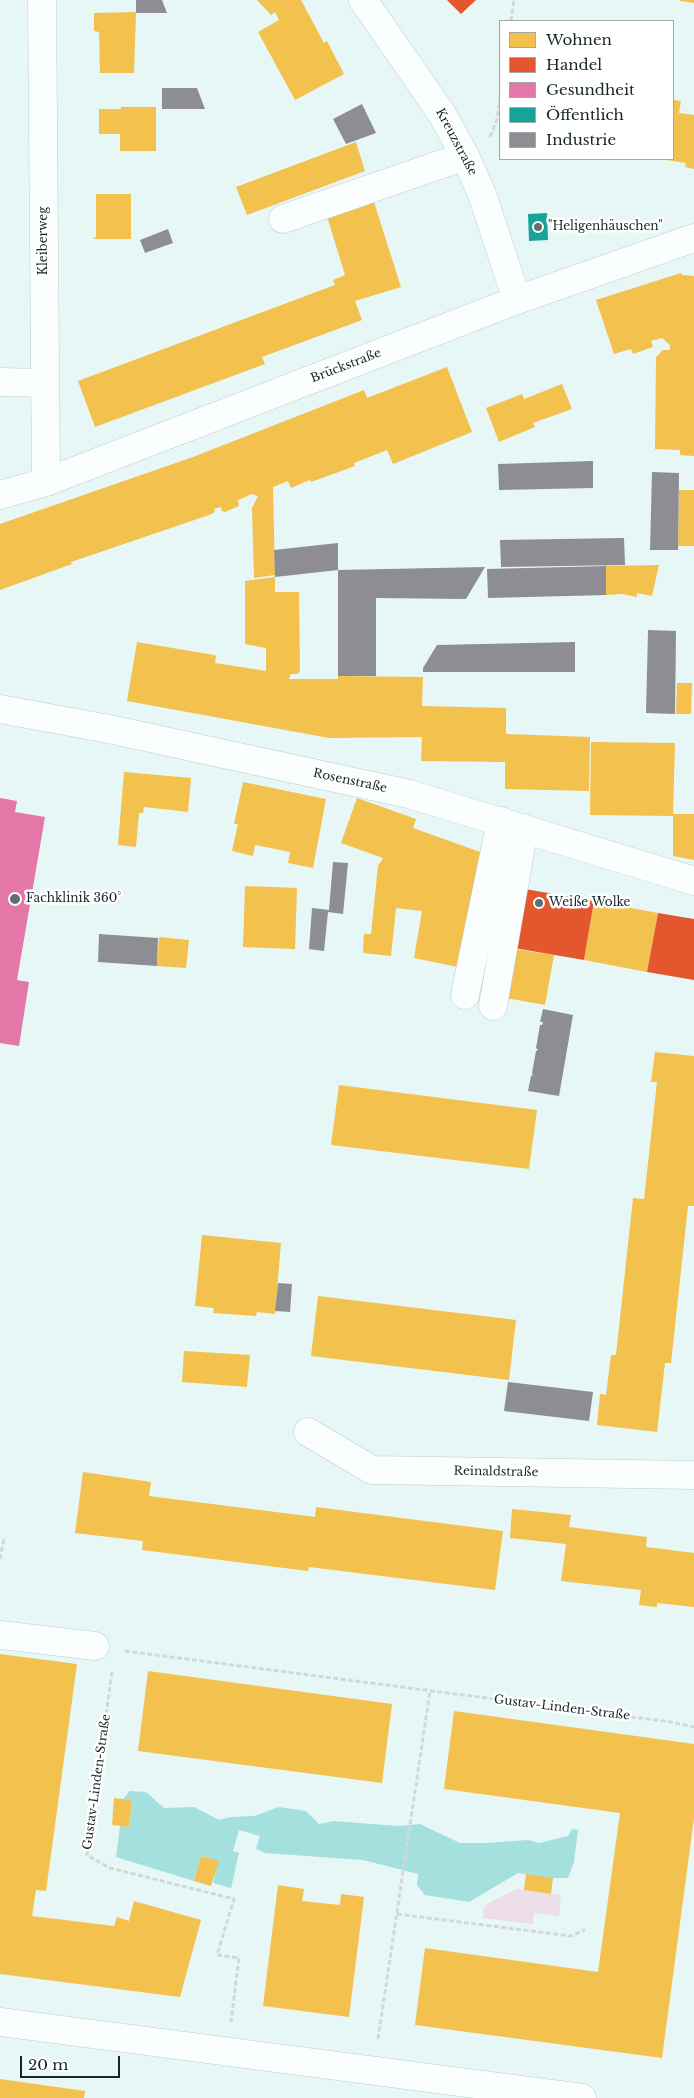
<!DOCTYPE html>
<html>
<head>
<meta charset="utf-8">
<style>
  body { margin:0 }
  #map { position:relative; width:694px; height:2098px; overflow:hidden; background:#e7f7f6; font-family:"Libre Baskerville",serif }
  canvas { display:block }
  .legend { position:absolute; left:499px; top:20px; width:175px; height:140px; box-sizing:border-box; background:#fff; border:1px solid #a3a8a8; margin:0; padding:6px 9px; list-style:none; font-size:15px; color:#182626 }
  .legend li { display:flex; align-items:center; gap:10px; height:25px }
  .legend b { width:25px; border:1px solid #a3a8a8 }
  .scale { position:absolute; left:20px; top:2056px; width:100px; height:22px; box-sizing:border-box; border:2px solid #182626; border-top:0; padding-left:6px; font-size:15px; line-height:18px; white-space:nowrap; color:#182626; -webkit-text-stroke:4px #fff; paint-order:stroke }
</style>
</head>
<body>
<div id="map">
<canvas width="694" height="2098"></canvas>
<ul class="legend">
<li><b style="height:14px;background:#f2c14e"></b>Wohnen</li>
<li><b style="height:14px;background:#e4572e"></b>Handel</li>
<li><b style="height:14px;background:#e377a8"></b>Gesundheit</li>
<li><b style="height:14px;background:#17a398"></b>Öffentlich</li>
<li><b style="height:14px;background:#8d8d92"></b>Industrie</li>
</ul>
<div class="scale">20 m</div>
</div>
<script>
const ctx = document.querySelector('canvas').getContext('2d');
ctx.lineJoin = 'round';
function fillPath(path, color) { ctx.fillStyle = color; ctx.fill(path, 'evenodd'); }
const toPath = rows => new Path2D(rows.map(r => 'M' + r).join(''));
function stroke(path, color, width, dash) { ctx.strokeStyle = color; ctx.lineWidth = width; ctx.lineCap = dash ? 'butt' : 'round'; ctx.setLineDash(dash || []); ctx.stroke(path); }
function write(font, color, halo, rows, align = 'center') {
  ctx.font = font + ' "Libre Baskerville",serif'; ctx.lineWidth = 5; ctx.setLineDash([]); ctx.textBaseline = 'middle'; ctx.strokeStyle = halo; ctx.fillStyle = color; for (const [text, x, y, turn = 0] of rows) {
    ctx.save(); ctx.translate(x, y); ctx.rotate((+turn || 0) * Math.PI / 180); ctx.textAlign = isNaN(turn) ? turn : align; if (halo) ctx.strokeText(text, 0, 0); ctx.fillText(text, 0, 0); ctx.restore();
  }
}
fillPath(toPath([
  [517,1889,561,1895,559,1916,534,1913,533,1924,483,1918,484,1907,492,1901]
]), '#ecdde7');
fillPath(toPath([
  [130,1791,146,1792,164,1808,194,1807,219,1820,231,1817,254,1816,279,1807,306,1811,319,1824,333,1821,398,1826,420,1824,460,1843,485,1843,528,1840,539,1843,568,1836,572,1829,578,1830,574,1862,568,1878,553,1878,518,1873,469,1902,425,1895,417,1885,418,1874,363,1860,265,1853,256,1849,260,1836,239,1830,233,1851,239,1853,231,1888,213,1883,218,1861,201,1856,194,1881,116,1857,120,1826,129,1827,132,1800,123,1799]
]), '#a4e0de');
fillPath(toPath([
  [257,0,301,0,324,43,327,41,344,74,295,100,258,32,279,20,275,12,271,15],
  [680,0,694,0,694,3,680,1],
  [136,12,134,73,100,73,99,32,94,31,94,13],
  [673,100,681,101,679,113,694,115,694,169,685,167,686,163,666,160,673,159],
  [121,107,156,107,156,151,120,151,120,134,99,134,99,109,121,109],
  [356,142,365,171,247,215,236,187],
  [96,194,131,194,131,239,93,239,96,237],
  [373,199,401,287,355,301,362,320,262,357,265,364,95,427,78,381,335,285,333,280,345,275,326,213],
  [681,273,682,275,694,276,694,456,680,455,680,450,655,449,656,357,663,350,670,350,670,345,662,338,651,341,653,347,633,354,631,349,614,354,596,300],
  [447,367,472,432,393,464,387,450,354,463,355,466,311,482,310,480,291,488,288,481,273,487,275,575,254,578,252,508,258,496,252,494,238,500,239,506,225,512,222,511,221,507,214,509,215,511,212,514,71,562,72,564,0,590,0,524,193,457,364,390,367,398],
  [562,384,572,409,533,423,535,427,499,442,486,408,522,394,524,399],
  [679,490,694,490,694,546,678,546],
  [659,565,652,596,637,593,637,597,622,594,606,595,606,566],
  [275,577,275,592,299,592,300,670,298,674,291,674,289,679,338,679,338,676,423,677,422,706,506,708,506,734,590,737,589,791,505,789,505,762,421,761,422,737,329,738,127,701,137,642,214,655,216,656,215,663,266,671,266,648,245,644,245,581],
  [677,683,692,683,691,714,676,714],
  [591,742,675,743,673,814,694,814,694,860,673,856,673,816,590,815],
  [124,772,191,778,188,812,144,807,143,813,139,813,136,847,118,845],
  [243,782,326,799,313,868,288,863,290,852,255,845,253,856,232,851,238,824,234,824],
  [357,798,416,819,413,828,483,853,471,922,466,921,458,967,414,958,422,911,396,908,391,956,363,953,364,934,371,934,378,866,383,858,341,843],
  [245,886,297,888,295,949,243,947],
  [594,901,658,913,647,972,584,960],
  [159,937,189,940,186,968,157,966],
  [515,949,554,955,545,1005,506,998],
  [655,1052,694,1056,694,1206,688,1206,671,1363,665,1363,657,1432,597,1425,600,1394,606,1395,611,1355,616,1355,633,1198,644,1199,657,1082,651,1082],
  [339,1085,537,1110,529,1169,331,1145],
  [202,1235,281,1243,275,1314,257,1312,256,1316,213,1313,214,1308,195,1306],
  [318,1296,516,1320,509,1380,311,1356],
  [184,1351,250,1355,247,1387,182,1382],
  [83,1472,151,1482,149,1496,315,1517,316,1507,503,1531,495,1590,309,1567,308,1571,142,1550,143,1541,75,1533],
  [512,1509,571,1515,569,1527,647,1537,646,1547,694,1553,694,1607,657,1603,657,1607,639,1605,641,1590,561,1581,566,1544,510,1538],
  [0,1654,77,1664,46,1891,36,1890,32,1916,114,1926,117,1917,129,1921,134,1901,201,1920,180,1997,0,1974],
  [148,1671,392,1704,382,1783,138,1751],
  [454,1711,694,1744,694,1818,662,2058,415,2025,425,1948,598,1972,620,1813,444,1789],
  [114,1798,132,1800,129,1827,112,1825],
  [201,1856,219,1861,211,1886,194,1881],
  [526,1874,553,1878,551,1894,524,1890],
  [278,1885,304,1889,302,1901,340,1905,341,1894,364,1897,349,2017,263,2006],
  [0,2079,85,2091,84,2098,0,2098]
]), '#f2c14e');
fillPath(toPath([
  [447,0,476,0,461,14],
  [525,889,594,901,584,960,514,948],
  [658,913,694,919,694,980,647,972]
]), '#e4572e');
fillPath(toPath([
  [0,798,17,801,15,812,45,817,17,980,29,982,19,1046,0,1043]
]), '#e377a8');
fillPath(toPath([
  [547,213,548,240,529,241,528,214]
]), '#17a398');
fillPath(toPath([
  [136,0,162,0,167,13,136,13],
  [162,88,197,88,205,109,162,109],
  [362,104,376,133,346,144,333,119],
  [168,229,173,243,145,253,140,240],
  [593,461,593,488,499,490,498,464],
  [652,472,679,473,678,550,650,550],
  [624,538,625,565,501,567,500,540],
  [338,543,338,570,275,577,274,550],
  [606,566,606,595,488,598,487,569],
  [485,567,466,599,376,598,376,676,338,676,338,570],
  [648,630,676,631,675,714,646,713],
  [575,642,575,672,423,672,423,668,437,645],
  [333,862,348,863,343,914,328,912,324,951,309,949,312,908,329,910],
  [99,934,158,938,157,966,98,962],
  [543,1009,573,1015,559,1096,528,1091,531,1076,533,1075,532,1073,536,1051,538,1050,536,1048,540,1025,542,1025,543,1022,540,1022],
  [278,1283,292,1284,290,1312,275,1311],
  [508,1382,593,1392,589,1421,504,1411]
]), '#8d8d92');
const minor = toPath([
  [42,0,46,482],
  [363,0,442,114,465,156,482,194,517,300],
  [283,219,465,156],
  [0,382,45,383],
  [0,495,46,482,517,300,694,238],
  [0,709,109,729,409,794,694,881],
  [465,995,501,821],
  [493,1006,524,828],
  [308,1432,372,1470,694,1475],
  [0,1635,95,1646],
  [0,2022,582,2098]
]);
stroke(minor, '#becccb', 29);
stroke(toPath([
  [511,21,514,0],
  [490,137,497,119,500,97],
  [0,1559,4,1539],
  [125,1651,671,1722,694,1727],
  [112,1672,87,1855,110,1868,234,1899,217,1955,239,1958,231,2022],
  [397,1914,571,1936,585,1930],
  [378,2039,430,1691]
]), '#d3d8d7', 3, [5, 2.5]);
stroke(minor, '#fbfefe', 28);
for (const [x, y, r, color] of [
  [538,227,5,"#606f6f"],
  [15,899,6,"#606f6f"],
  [539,903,5,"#606f6f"]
]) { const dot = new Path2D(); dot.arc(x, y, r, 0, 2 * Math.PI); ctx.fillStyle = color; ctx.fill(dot); stroke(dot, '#fff', 2); }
write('12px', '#182626', '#fff', [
  ["Kreuzstraße",456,142,62],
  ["Kleiberweg",44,241,-90],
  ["Brückstraße",346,366,-21],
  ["Rosenstraße",350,781,12],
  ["Reinaldstraße",496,1472,1],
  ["Gustav-Linden-Straße",562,1708,7],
  ["Gustav-Linden-Straße",97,1782,-82]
]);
write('12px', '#182626', '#fff', [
  ["\"Heligenhäuschen\"",548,227],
  ["Fachklinik 360°",26,899],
  ["Weiße Wolke",549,903]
], 'left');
</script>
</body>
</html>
